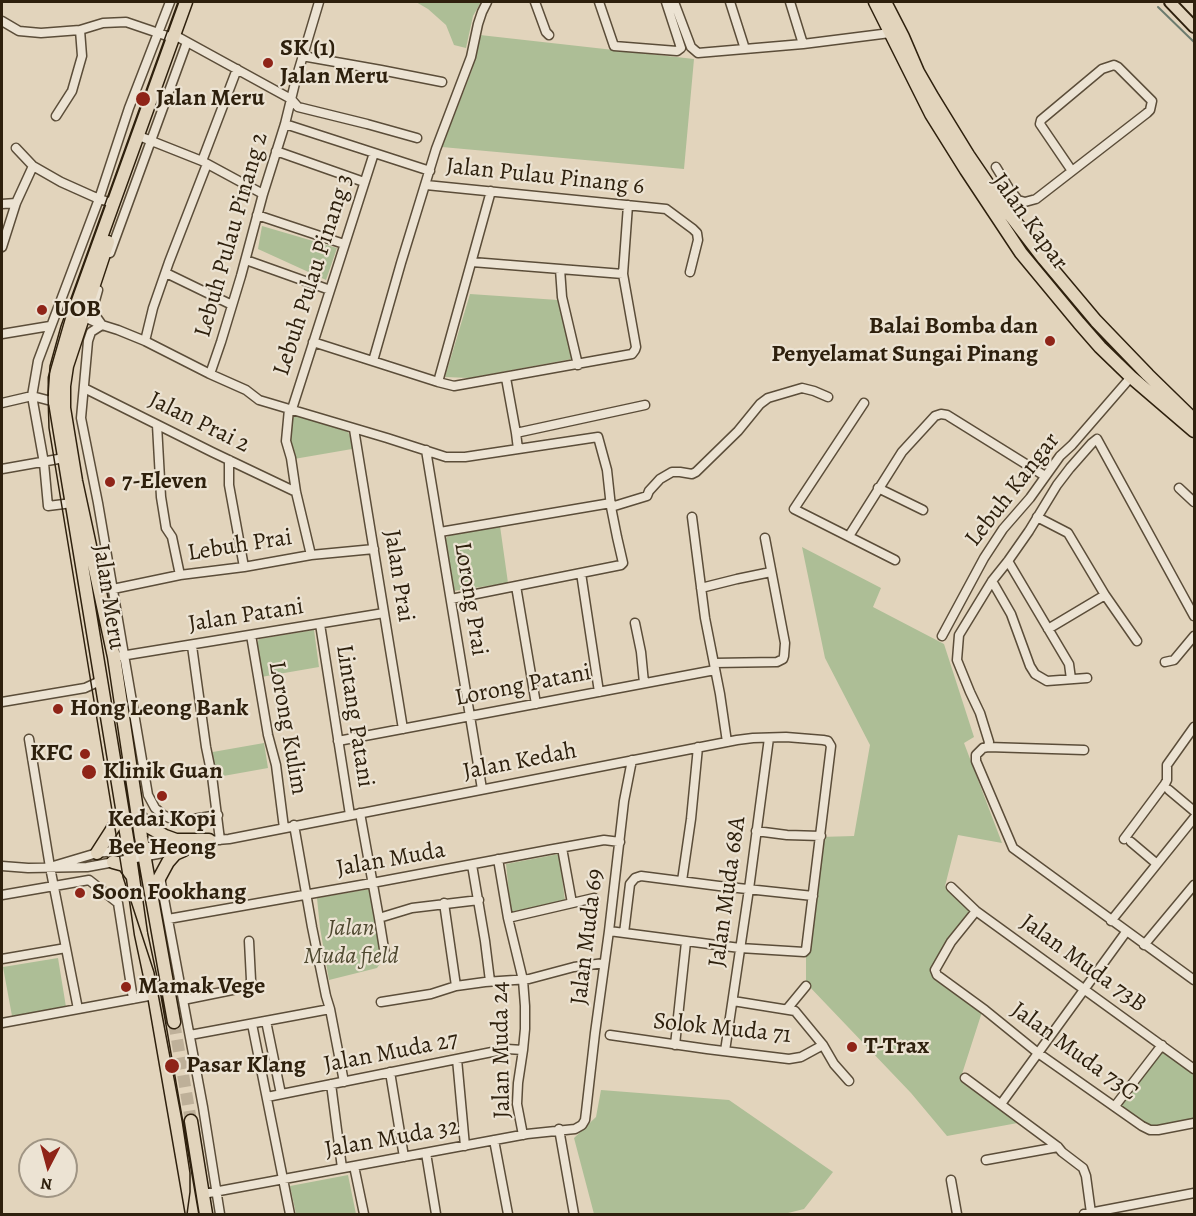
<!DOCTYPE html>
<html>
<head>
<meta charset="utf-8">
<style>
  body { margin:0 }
  #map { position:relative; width:1196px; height:1216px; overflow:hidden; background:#e2d4bc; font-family:Alegreya,serif }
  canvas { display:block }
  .frame { position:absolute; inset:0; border:3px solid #2e200d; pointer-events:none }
  .north { position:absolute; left:18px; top:1138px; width:60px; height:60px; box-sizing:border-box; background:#ece3d3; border:2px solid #a09584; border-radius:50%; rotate:186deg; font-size:16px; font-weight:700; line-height:24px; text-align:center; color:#2e200d }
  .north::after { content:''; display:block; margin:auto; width:21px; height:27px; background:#8f2418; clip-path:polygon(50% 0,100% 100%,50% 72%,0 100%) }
</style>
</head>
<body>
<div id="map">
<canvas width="1196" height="1216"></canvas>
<div class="frame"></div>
<div class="north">N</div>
</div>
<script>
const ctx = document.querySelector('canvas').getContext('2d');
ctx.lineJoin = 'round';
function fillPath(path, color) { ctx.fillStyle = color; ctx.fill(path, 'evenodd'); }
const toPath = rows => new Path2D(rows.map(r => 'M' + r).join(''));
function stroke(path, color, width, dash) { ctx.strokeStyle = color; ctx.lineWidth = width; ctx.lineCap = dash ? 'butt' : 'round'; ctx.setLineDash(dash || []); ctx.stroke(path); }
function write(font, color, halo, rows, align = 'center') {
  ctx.font = font + ' Alegreya,serif'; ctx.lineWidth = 4.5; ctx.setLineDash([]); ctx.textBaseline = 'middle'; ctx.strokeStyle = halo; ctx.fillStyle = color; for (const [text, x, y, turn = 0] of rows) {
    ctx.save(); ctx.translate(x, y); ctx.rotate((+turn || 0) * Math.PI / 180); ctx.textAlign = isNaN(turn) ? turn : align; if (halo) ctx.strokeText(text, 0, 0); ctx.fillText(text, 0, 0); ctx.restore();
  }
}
fillPath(toPath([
  [416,2,481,2,473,16,466,48,454,45,446,25,428,9],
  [480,35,694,59,684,169,442,147,472,70],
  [262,226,337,248,326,280,258,249],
  [470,294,558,300,572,359,469,378,445,377],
  [296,415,348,432,353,443,352,449,294,459,290,443,292,417],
  [500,526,508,583,453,591,444,539,452,534],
  [802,547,881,588,873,607,944,644,974,737,964,743,1002,843,958,835,945,886,972,910,934,969,982,1012,961,1077,1023,1122,947,1136,911,1093,806,983,806,955,820,837,854,836,870,745,825,658],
  [314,630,319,667,261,677,256,646,259,639],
  [264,743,268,768,212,778,207,753],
  [559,854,565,901,511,913,506,864],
  [370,889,383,959,377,968,329,980,320,928,317,898],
  [58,958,66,1007,12,1016,3,967],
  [1162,1045,1194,1069,1194,1123,1150,1130,1115,1106],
  [601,1090,729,1100,833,1172,804,1209,784,1214,594,1214,574,1138,596,1117],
  [348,1175,356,1214,296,1214,290,1186]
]), '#adbe96');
stroke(toPath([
  [1158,7,1194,42]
]), '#6c7b6e', 2);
stroke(toPath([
  [174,1022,191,1121]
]), '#beb099', 12, [12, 6]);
const minor = toPath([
  [535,2,546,32,549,35],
  [599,2,614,46,677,51,681,48,666,2],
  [674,2,691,47,698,53,803,44,890,33],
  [730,2,745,49],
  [790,2,803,44],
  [2,21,19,31,41,33,80,30,103,23,126,22,173,38],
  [178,37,291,99,298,107,367,124,417,138],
  [302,56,381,70,442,82],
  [56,116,72,91,82,56,80,30],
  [285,124,430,171],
  [144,138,202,161,263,194],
  [16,148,33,166,61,182,99,199,113,203],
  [276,151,364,182],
  [202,161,237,69],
  [996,167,1010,190,998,199],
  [426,185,666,209,693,229,697,233,698,240,690,272],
  [1010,190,1018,200,1025,202,1036,199,1147,113,1150,110,1152,101,1118,67,1114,65,1102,69,1041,120,1040,124,1072,171],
  [2,204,16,203],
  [257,215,344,244],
  [2,247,16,203,33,166],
  [110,253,187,42],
  [246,260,330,290],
  [472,262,623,274],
  [560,269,562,297,578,365],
  [166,273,232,305],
  [98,290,93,308,95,315,102,325],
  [80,315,102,325,118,330,145,341,210,374,246,390,259,400,387,438,446,457,465,457,598,437,607,470,611,507,617,537,623,563,621,565,451,599],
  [102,325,91,332,88,341,81,418,98,503,148,795,155,808,163,815,174,820,187,820,218,815],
  [2,334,50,326],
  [145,341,153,308,169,262,207,164],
  [313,342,438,382,454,386,632,354,635,350,636,347,623,274,628,205],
  [373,361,401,263,436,149,471,57,478,24,482,12,487,2],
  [210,374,221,342,241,276,263,194,285,124,296,79,319,2],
  [506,378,516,433,518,449],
  [438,382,491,191],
  [84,388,212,452,296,492],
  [2,403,32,396,55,402],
  [864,403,794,509,895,560],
  [289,409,286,441,291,458,296,492,311,555],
  [292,409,374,153],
  [157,425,161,497,166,528,172,537,180,575],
  [354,429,403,729],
  [516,433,645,405],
  [1097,439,1092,443,1070,468,1057,485,1029,531,1008,561,992,581,959,635,957,660,970,692,980,713,989,742,988,747,983,748,976,755,976,761,1013,848,1194,980],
  [1097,439,1194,616],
  [426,450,482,789],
  [229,460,229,485,244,567],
  [2,469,64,458],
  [878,488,923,510],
  [1179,488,1194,502],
  [72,503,48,506,44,463,32,396,38,361,99,199,129,108,170,2],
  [611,507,647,496,649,491,660,479,672,472,680,472,692,474,696,472,738,431,760,404,768,398,802,388,814,391,828,397],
  [692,517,705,618,720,694,727,742],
  [1037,517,1068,533,1105,595,1137,641],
  [440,532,611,503],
  [849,536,902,452,935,416,941,414,947,415,1045,476],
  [1008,561,1069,664,1071,679],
  [581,573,599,692],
  [992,581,1011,614,1030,666,1035,674,1047,681,1087,678],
  [516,586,536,704],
  [701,588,737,579,771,572],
  [113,589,180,575,244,567,311,555,374,549],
  [635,623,641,652,644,683],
  [320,624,350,815],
  [1048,629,1105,595],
  [251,635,268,735,276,765,284,828],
  [942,636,984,558,1003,529,1030,498,1060,456,1072,445,1131,377],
  [192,646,206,747,212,776,220,840],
  [121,656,384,613],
  [1165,662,1174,660,1194,636],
  [714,663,777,662,783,659,784,656,785,643,765,538],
  [2,702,85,688,100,681],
  [29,739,50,867,78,1009],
  [338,741,715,670],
  [988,747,1084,750],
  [1169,790,1194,811],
  [360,813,379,918,412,908,479,900],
  [294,825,312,927,326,996,330,1009,344,1082],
  [756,831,787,835,821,836],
  [1124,839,1165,784,1167,780,1167,765,1194,727],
  [205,841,229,839,737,740,753,738,786,737,823,740,828,741,831,746,806,950,804,952,740,948,609,931],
  [1131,842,1157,864],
  [562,848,572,903],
  [498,859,508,918,523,980,525,1006,525,1029,523,1050,518,1083,517,1104,523,1135],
  [472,865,485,941,490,981],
  [2,866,28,868,87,867,212,844],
  [50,867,97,853,181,843],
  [160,877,203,1107,220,1214],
  [682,881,691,819,698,747],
  [951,887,976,911,1194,1069],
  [2,895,89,880,118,903,133,999],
  [976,911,951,942,935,970,937,975,985,1010,1038,1053,1142,1126,1150,1130,1158,1130,1194,1123],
  [379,918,385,955],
  [508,918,594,898],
  [168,919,372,883,548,850,604,840,620,842],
  [1111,921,1194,818],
  [624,933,630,884,635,878,641,876,719,886,813,896],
  [1144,945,1194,885],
  [2,959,66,948],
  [456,986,485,982,529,979,574,967,604,963],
  [183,1000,247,987,249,986,251,980,249,941],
  [733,1001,795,1011,823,1045,834,1064,849,1081],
  [381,1002,431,994,456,986,444,903],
  [787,1009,806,986],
  [266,1021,281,1094],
  [2,1023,154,995],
  [252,1024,290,1214],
  [190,1035,330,1009],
  [610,1035,707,1049,789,1059,801,1057,823,1045],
  [675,1045,686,942],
  [725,1051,749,889,769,738],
  [457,1059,465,1146],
  [390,1072,404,1157],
  [965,1078,1058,1147,1062,1152,1083,1168,1086,1176,1091,1213],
  [331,1084,342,1168],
  [267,1097,507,1049,523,1050],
  [1001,1104,1126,932],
  [1115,1106,1162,1045],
  [559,1129,574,1214],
  [494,1140,508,1214],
  [426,1153,436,1214],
  [986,1160,1058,1147],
  [354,1166,364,1214],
  [951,1180,957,1214],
  [203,1194,527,1134,575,1129,582,1125,585,1120,586,1112,595,1033,609,931,624,801,632,760],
  [1084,1214,1194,1193]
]);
const major = toPath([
  [1170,2,1194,27]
]);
const highway = toPath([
  [186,2,74,312,55,378,55,402,129,850,141,934,154,995,192,1214],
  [875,2,931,114,966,170,1021,253,1079,323,1100,347,1131,377,1194,431],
  [885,2,903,37,918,72,933,98,968,155,998,199,1044,259,1096,321,1148,375,1194,420],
  [108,242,67,366,64,386,64,408,76,481,114,657,141,837,174,1022],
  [138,814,149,827,165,836,176,840,209,840],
  [97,853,122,814],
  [113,862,124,865,133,877],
  [154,894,155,886,168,862,175,854,184,850],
  [191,1121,206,1214]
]);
stroke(minor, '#5b4d39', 11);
stroke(major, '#2e200d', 14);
stroke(highway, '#2e200d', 15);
stroke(minor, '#ece3d3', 8);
stroke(major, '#e2d4bc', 10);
stroke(highway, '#e2d4bc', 12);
stroke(toPath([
  [178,2,61,326,50,366,48,395,49,428,123,877,154,972,182,1120,190,1173,190,1192,187,1214]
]), '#2e200d', 1.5);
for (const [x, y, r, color] of [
  [268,63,6,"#8f2418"],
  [143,99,8,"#8f2418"],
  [42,310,6,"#8f2418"],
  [1050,341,6,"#8f2418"],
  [110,482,6,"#8f2418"],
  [58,709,6,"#8f2418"],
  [85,754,6,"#8f2418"],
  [89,772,8,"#8f2418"],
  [162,796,6,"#8f2418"],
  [80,893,6,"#8f2418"],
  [126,987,6,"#8f2418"],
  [852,1047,6,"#8f2418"],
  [172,1066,8,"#8f2418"]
]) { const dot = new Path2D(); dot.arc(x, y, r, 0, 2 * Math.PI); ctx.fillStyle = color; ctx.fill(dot); stroke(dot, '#ece3d3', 2); }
write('bold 24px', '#2e200d', '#ece3d3', [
  ["SK (1)",280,49],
  ["Jalan Meru",280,77],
  ["Jalan Meru",156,99],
  ["UOB",54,310],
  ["Balai Bomba dan",1038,327,"right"],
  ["Penyelamat Sungai Pinang",1038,355,"right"],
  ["7-Eleven",122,482],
  ["Hong Leong Bank",70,709],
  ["KFC",73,754,"right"],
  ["Klinik Guan",103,772],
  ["Kedai Kopi",162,820,"center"],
  ["Bee Heong",162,848,"center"],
  ["Soon Fookhang",92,893],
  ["Mamak Vege",138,987],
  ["T-Trax",864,1047],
  ["Pasar Klang",186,1066]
], 'left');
write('24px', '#2e200d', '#ece3d3', [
  ["Jalan Pulau Pinang 6",545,177,6],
  ["Jalan Kapar",1029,222,54],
  ["Lebuh Pulau Pinang 2",232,235,-74],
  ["Lebuh Pulau Pinang 3",314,275,-72],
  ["Jalan Prai 2",199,423,26],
  ["Lebuh Kangar",1013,490,-52],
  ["Lebuh Prai",240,546,-9],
  ["Jalan Prai",398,576,81],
  ["Jalan Meru",108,597,81],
  ["Lorong Prai",470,599,81],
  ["Jalan Patani",246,616,-9],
  ["Lorong Patani",523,686,-11],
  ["Lintang Patani",354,716,81],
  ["Lorong Kulim",287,728,80],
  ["Jalan Kedah",520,762,-11],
  ["Jalan Muda",391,860,-10],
  ["Jalan Muda 68A",728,892,-82],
  ["Jalan Muda 69",588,937,-83],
  ["Jalan Muda 73B",1083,964,36],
  ["Solok Muda 71",722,1029,6],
  ["Jalan Muda 24",502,1050,-91],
  ["Jalan Muda 73C",1074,1052,36],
  ["Jalan Muda 27",391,1053,-11],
  ["Jalan Muda 32",392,1139,-10]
]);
write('italic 24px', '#4e482f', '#ece3d3', [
  ["Jalan",351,929],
  ["Muda field",351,957]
]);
</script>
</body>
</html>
